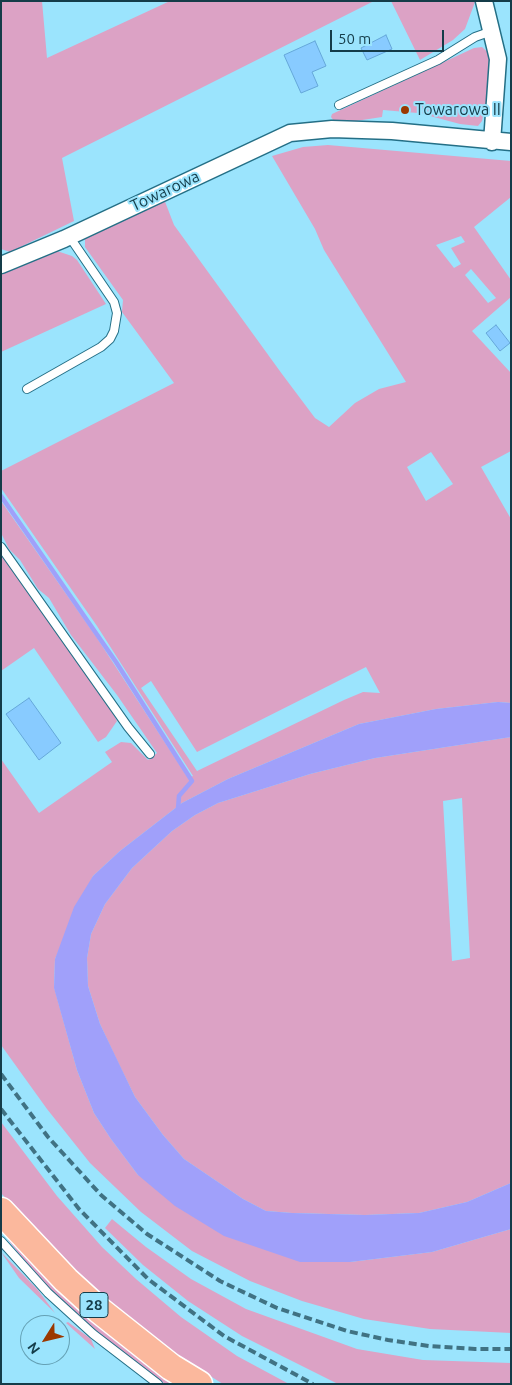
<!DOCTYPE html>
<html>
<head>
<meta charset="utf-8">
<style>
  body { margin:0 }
  #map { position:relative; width:512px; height:1385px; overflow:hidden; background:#9be4fd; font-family:Ubuntu,sans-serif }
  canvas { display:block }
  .frame { position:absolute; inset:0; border:2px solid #143c49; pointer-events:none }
  .north { position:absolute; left:20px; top:1315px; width:50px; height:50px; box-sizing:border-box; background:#9be4fd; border:1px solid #65a1b5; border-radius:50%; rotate:234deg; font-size:14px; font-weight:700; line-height:20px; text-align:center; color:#143c49 }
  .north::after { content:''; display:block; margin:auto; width:18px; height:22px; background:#9b3800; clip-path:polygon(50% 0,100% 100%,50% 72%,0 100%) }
  .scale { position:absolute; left:330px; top:30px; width:114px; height:22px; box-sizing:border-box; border:2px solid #143c49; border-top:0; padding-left:6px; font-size:15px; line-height:18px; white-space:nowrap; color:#143c49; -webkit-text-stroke:4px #9be4fd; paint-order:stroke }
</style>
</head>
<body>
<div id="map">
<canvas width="512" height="1385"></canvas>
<div class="frame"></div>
<div class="north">N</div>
<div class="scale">50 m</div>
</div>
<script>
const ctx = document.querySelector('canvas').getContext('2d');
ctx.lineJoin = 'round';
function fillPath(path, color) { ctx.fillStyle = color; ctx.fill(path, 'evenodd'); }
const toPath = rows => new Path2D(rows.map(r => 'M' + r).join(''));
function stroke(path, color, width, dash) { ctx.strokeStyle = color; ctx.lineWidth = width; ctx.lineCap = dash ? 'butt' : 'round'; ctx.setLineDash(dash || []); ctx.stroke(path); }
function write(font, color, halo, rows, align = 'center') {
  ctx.font = font + ' Ubuntu,sans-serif'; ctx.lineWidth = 4; ctx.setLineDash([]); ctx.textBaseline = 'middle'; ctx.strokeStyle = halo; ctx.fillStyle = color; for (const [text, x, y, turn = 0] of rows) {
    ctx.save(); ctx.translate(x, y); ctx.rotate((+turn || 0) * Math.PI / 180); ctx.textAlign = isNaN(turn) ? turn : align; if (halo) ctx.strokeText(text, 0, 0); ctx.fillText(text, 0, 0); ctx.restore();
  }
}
fillPath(toPath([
  [1,1,42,1,47,58,170,1,374,1,62,158,74,221,10,252,1,249],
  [391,1,474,1,475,2,465,29,453,40,420,60],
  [482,47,491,55,488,111,484,111,482,121,478,126,460,124,430,116,429,114,383,110,382,117,349,122,334,121,331,117,332,114,474,48],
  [328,145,511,161,511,197,474,227,511,280,511,297,472,331,511,373,511,451,481,467,511,519,511,703,498,702,436,709,359,724,228,779,182,803,120,851,93,876,55,959,54,987,77,1070,94,1113,111,1139,138,1175,350,1262,432,1252,511,1229,511,1333,430,1329,364,1319,302,1301,250,1281,192,1251,141,1212,90,1163,47,1109,1,1045,1,759,39,813,112,762,105,752,121,742,131,743,148,760,157,753,117,695,71,635,49,598,38,589,20,560,9,549,1,533,1,501,97,638,188,778,193,776,97,626,1,488,1,471,174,383,122,312,123,300,85,247,85,239,87,236,164,199,174,225,282,374,315,418,329,427,355,403,379,389,406,382,324,250,315,229,272,156,303,147],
  [461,236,465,242,451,248,461,264,454,268,436,245],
  [471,269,496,298,488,303,465,275],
  [431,452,453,484,426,501,407,467],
  [366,667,380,693,363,692,344,700,197,771,141,688,151,681,197,752],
  [54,250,72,256,77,260,106,304,1,352,1,272],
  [1,554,111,709,117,721,106,737,98,742,34,648,1,671],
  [511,737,511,1183,467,1202,419,1213,365,1215,292,1213,266,1211,243,1199,184,1159,163,1135,135,1097,115,1056,100,1024,88,986,87,958,91,934,105,904,132,868,172,831,195,815,218,803,310,774,375,758],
  [462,798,470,958,452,961,443,801],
  [1,1122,57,1196,102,1247,136,1279,181,1317,237,1356,289,1384,223,1384,183,1359,138,1327,99,1295,33,1230,1,1193],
  [112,1219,146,1247,191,1279,246,1309,357,1349,423,1360,511,1363,511,1384,338,1384,242,1336,188,1301,143,1265,105,1228],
  [8,1240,11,1240,180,1384,165,1384,105,1339,44,1285],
  [1,1252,38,1290,55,1313,19,1278],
  [68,1322,91,1339,95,1349,66,1323]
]), '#dca2c5');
fillPath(toPath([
  [498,702,511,703,511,737,375,758,310,774,218,803,195,815,172,831,132,868,105,904,91,934,87,958,88,986,100,1024,135,1097,163,1135,184,1159,243,1199,266,1211,292,1213,365,1215,419,1213,467,1202,511,1183,511,1229,432,1252,350,1262,300,1262,224,1236,175,1206,138,1175,111,1139,94,1113,77,1070,54,988,55,959,74,907,93,876,120,851,182,803,228,779,359,724,436,709]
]), '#a0a0fa');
stroke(toPath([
  [1,496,116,662,192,781,179,796,178,809]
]), '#a0a0fa', 4.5);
const building = toPath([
  [386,35,392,49,367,60,361,48,386,35],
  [315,41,326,66,312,72,318,86,301,93,284,55,315,41],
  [496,325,510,343,500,351,486,333,496,325],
  [29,698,61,743,39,760,6,714,29,698]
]);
fillPath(building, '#88cbff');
stroke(building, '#65a7d9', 1);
const service = toPath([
  [339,105,438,60,475,37,492,31],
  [27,389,101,347,110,339,114,331,117,313,114,302,69,236],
  [1,547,128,727,150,754],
  [1,1241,48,1293,93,1334,158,1384]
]);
const minor = toPath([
  [484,1,498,59,492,142],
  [1,265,64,239,290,133,332,129,392,131,511,142]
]);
const primary = toPath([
  [1,1211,66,1280,99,1310,171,1367,199,1384]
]);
stroke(service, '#246f86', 10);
stroke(minor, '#246f86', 19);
stroke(primary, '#fff', 29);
stroke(service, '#fff', 8);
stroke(minor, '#fff', 16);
stroke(primary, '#fbb89d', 26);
stroke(toPath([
  [1,1074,48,1137,101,1195,147,1234,220,1281,277,1308,347,1331,388,1340,429,1346,475,1349,511,1349],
  [1,1109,79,1209,148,1279,224,1336,313,1384]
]), '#407283', 4, [8, 4]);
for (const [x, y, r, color] of [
  [405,110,5,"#9b3800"]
]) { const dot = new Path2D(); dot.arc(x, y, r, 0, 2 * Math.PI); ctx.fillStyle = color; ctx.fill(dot); stroke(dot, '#9be4fd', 2); }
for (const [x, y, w] of [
  [94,1305,28]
]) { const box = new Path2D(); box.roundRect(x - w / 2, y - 12.5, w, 25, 4); ctx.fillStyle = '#9be4fd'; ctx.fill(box); stroke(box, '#143c49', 1); }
write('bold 15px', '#143c49', null, [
  ["28",94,1305]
]);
write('16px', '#143c49', '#9be4fd', [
  ["Towarowa II",415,110]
], 'left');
write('16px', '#143c49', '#9be4fd', [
  ["Towarowa",165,191,-25]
]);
</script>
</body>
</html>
